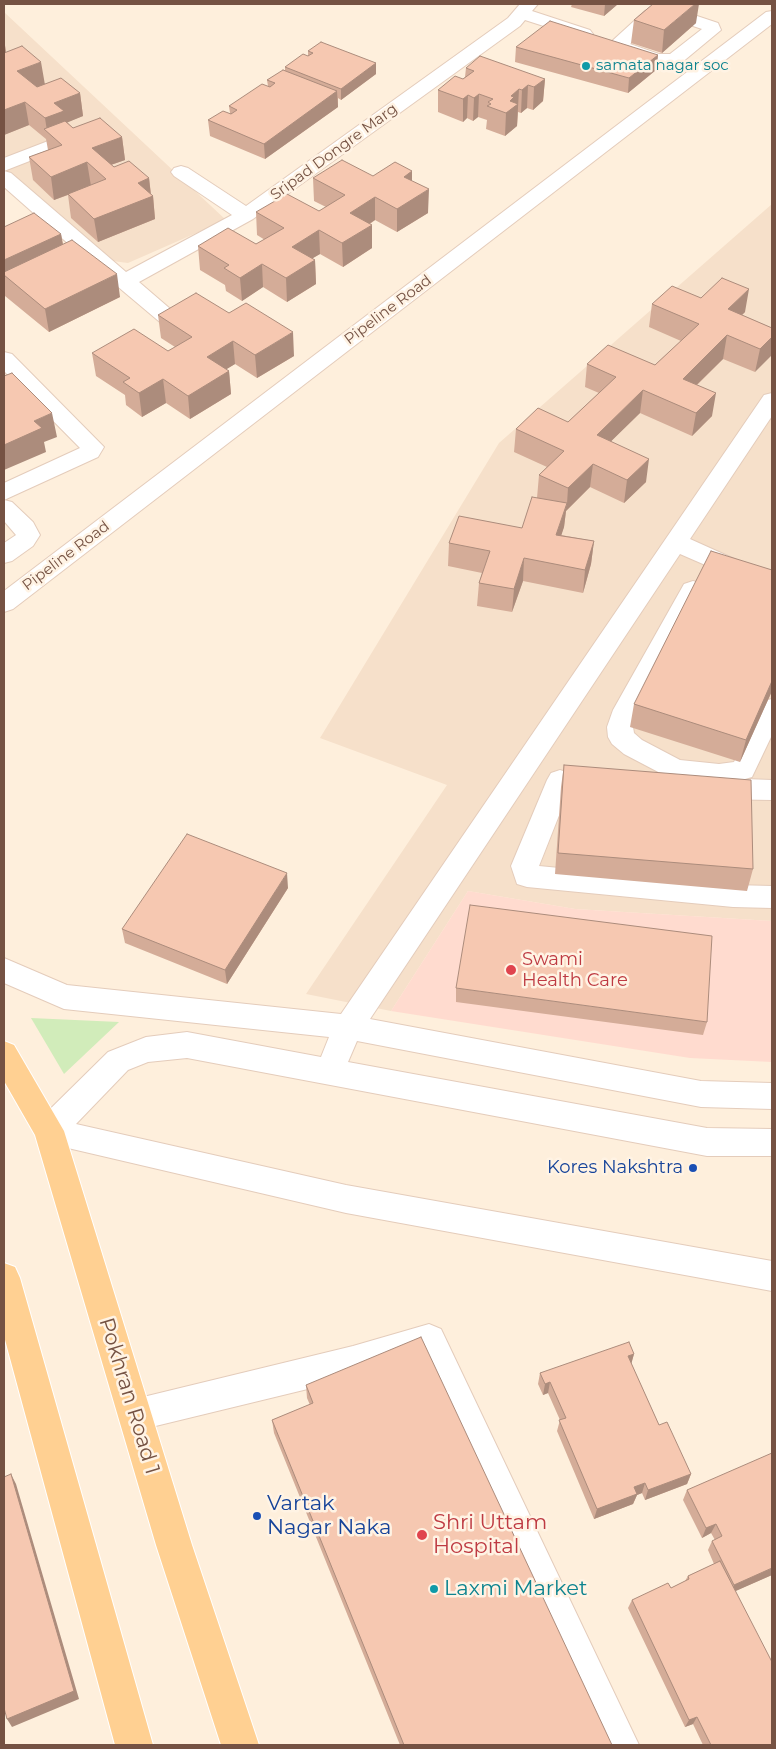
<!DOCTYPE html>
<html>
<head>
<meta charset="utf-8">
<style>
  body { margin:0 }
  #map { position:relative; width:776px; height:1749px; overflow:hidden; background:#feefdc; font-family:Montserrat,sans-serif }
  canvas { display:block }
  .frame { position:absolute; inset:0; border:5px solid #755243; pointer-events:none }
</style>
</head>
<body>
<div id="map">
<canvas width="776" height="1749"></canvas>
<div class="frame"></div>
</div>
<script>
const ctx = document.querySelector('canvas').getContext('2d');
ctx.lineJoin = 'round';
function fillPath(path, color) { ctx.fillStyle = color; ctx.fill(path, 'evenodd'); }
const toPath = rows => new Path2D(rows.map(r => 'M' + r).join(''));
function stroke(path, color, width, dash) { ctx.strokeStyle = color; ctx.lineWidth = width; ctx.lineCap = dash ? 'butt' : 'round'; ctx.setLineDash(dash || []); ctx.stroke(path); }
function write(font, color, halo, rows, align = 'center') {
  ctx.font = font + ' Montserrat,sans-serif'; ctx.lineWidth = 5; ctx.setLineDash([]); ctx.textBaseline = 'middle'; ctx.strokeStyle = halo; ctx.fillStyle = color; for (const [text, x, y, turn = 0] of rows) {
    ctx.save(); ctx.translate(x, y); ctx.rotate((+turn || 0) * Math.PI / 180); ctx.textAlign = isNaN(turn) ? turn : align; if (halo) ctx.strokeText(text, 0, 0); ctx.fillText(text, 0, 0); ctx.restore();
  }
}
fillPath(toPath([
  [4,12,226,220,128,263,105,260,4,171],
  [772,204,772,921,575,909,468,891,391,1011,306,994,447,785,320,738,499,443]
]), '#f6e0ca');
fillPath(toPath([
  [468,891,575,909,772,921,772,1062,690,1058,391,1011]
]), '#ffdbcf');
fillPath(toPath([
  [31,1018,119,1022,64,1074]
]), '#d1ecba');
const minor = toPath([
  [520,4,538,4,532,11,590,30,593,34,590,38,584,39,525,20,520,26,253,219,139,282,175,313,179,318,175,323,168,324,161,323,98,270,4,187,4,171,11,173,126,272,232,215,174,176,171,172,174,168,181,166,188,168,246,206,508,18,520,4],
  [664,5,718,23,721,30,680,64,674,65,657,64,611,50,608,46,611,42,645,11,664,5],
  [663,16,702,29,670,54,659,54,630,44,657,19,663,16],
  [772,11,772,24,13,609,4,612,4,591,766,12,772,11],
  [56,138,63,140,66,144,63,148,4,171,4,158,56,138],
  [4,352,12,354,104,447,98,457,4,500,4,483,80,448,4,371,4,352],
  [772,393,772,416,690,539,772,576,772,594,680,554,370,1019,701,1081,772,1083,772,1109,701,1107,357,1041,348,1062,707,1128,772,1129,772,1156,707,1156,187,1058,148,1062,128,1070,76,1124,346,1185,772,1261,772,1291,346,1213,38,1141,34,1131,38,1121,108,1052,146,1037,187,1032,321,1057,329,1037,64,1009,4,983,4,958,67,985,341,1014,764,395,772,393],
  [4,500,12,502,33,522,40,535,33,546,12,561,4,563,4,543,16,535,4,521,4,500],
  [693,581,702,584,705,590,639,710,633,727,634,733,642,740,680,760,719,764,734,762,763,701,772,699,772,735,752,777,745,779,772,780,772,800,713,799,704,796,700,789,703,783,690,782,664,775,624,754,612,744,608,737,607,727,613,710,684,584,693,581],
  [560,770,569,773,573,780,539,866,733,885,772,886,772,908,733,907,527,887,517,884,511,866,547,780,551,773,560,770],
  [429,1324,441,1329,639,1745,601,1745,421,1358,353,1378,135,1431,123,1427,118,1415,123,1403,135,1399,353,1346,429,1324]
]);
const major = toPath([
  [4,1041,14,1045,64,1131,192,1545,259,1745,221,1745,156,1545,35,1135,4,1081,4,1041],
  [4,1263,15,1267,20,1278,153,1745,115,1745,4,1336,4,1263]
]);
stroke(minor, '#e4ccbb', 2);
stroke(major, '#fff', 2);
fillPath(minor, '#fff');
fillPath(major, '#ffd092');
fillPath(toPath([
  [572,4,618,4,604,16,571,7],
  [634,20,696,23,662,53,631,43],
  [4,38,6,52,45,84,80,93,83,116,67,122,73,128,122,137,125,160,111,165,114,167,149,178,151,194,153,196,155,219,98,242,71,218,68,195,54,200,33,180,29,157,48,150,46,139,29,125,4,135],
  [516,47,658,55,656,70,628,93,515,62],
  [308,51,376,63,376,74,341,100,338,98,338,107,265,159,210,136,208,120,230,113,229,106,268,86,267,80,285,70,285,67,308,56],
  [466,68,545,79,543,101,533,110,527,108,521,113,518,112,517,126,505,136,486,129,487,120,478,117,473,121,467,118,463,122,438,112,438,90,463,79,465,77],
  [412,171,412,181,428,213,397,232,375,220,370,224,372,248,343,267,320,254,312,258,315,260,316,284,287,302,263,287,242,301,226,291,225,285,200,270,198,246,256,244,265,240,257,235,256,212,319,211,326,207,314,201,313,178,373,176],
  [4,227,61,234,63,244,120,297,49,332,5,296,4,288],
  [701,298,745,312,742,315,772,328,755,372,723,359,697,385,712,416,692,436,640,413,611,441,646,482,624,503,590,487,566,511,564,527,561,535,594,541,591,564,583,593,523,581,512,612,477,606,479,583,482,573,448,566,449,543,522,528,539,498,537,498,539,475,547,467,514,452,516,429,568,422,599,393,585,387,587,364,655,365,681,341,649,327,652,304],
  [158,315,294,356,257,378,235,364,226,369,229,371,231,394,190,419,166,403,142,417,126,405,125,395,96,376,92,353,168,351,175,347,161,338],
  [772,570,772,691,740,762,630,727,634,704],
  [564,765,753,869,747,891,555,874,561,787],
  [288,888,227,984,125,943,122,929],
  [456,988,707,1022,703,1035,456,1002],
  [634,1354,631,1363,659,1425,691,1474,687,1484,645,1500,642,1493,637,1495,633,1504,594,1519,557,1431,560,1420,548,1393,543,1395,538,1384,540,1373],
  [306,1385,612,1745,400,1745,274,1433,272,1420,310,1405,307,1398],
  [687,1490,772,1575,735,1591,772,1745,703,1745,693,1724,685,1727,628,1608,632,1600,671,1588,685,1581,688,1576,714,1564,708,1550,712,1541,715,1540,711,1533,702,1538,683,1500]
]), '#d4ac98');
fillPath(toPath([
  [605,4,618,4,604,16],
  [695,4,699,4,696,23,662,53,664,30],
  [4,38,6,54,4,55],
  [658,55,656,70,628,93,629,78],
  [41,62,45,85,21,94,17,71],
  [376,63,376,74,341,100,341,89],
  [545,79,543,101,533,110,534,87],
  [528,85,527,108,521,113,522,90],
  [519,89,517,126,505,136,506,113,511,96],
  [337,91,338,107,265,159,264,144],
  [80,93,83,116,47,131,45,118,54,103],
  [479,94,478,117,473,121,474,98],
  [468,95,467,118,463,122,463,99],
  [25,102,29,125,4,135,4,110],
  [122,137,125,160,96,170,92,148],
  [87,162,91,186,54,200,51,177],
  [412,171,412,194,404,177],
  [149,178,151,196,153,196,155,219,98,242,94,219,138,183],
  [429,189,428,213,397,232,397,209],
  [375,197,375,220,350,236,350,213],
  [372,225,372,248,343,267,342,243],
  [319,230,320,254,293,270,292,247],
  [61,234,65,257,4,275,4,260],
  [315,260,316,284,287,302,286,278],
  [262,264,263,287,242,301,240,278],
  [117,274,120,297,49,332,45,309],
  [749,289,745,312,724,332,728,309],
  [293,332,294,356,257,378,255,355],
  [727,335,723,359,679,402,683,379],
  [772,337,772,355,755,372,760,349],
  [233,341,235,364,209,380,207,357],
  [229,371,231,394,190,419,188,396],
  [163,379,166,403,142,417,139,393],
  [643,390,640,413,594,458,597,435],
  [716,393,712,416,692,436,696,413],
  [52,413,57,437,44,442,46,452,4,470,4,445,34,421],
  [649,459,646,482,624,503,627,480],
  [593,464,590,487,566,511,564,527,554,558,556,535,567,504,568,488],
  [594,541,591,564,583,593,585,570],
  [524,558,523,581,512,612,514,589],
  [772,681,772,691,740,762,746,740],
  [287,873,288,888,227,984,225,970],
  [634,1354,631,1365,628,1356],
  [550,1382,548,1393,543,1395,545,1384],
  [11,1474,16,1484,79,1699,12,1727,7,1719],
  [691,1474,687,1484,645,1500,648,1490],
  [645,1483,642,1493,637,1495,633,1504,594,1519,597,1509,634,1487],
  [716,1524,711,1533,702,1538,706,1528],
  [772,1568,772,1575,729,1594,734,1585],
  [697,1717,693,1724,685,1727,689,1720]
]), '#ac8c7c');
const building = toPath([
  [653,4,695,4,664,30,634,20,653,4],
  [550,21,658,55,629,78,516,47,550,21],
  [321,42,376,63,341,89,285,67,303,54,308,56,313,53,308,51,321,42],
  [22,46,41,62,17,71,37,87,61,78,80,93,54,103,64,111,45,118,25,102,4,110,4,84,5,84,4,83,4,53,22,46],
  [480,56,545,79,534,87,528,85,522,90,519,89,511,96,514,97,510,101,518,104,506,113,487,106,491,104,488,102,493,99,479,94,474,98,468,95,463,99,438,90,455,76,463,79,474,71,466,68,480,56],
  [283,70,337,91,264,144,208,120,223,111,231,114,237,110,229,106,262,84,270,87,275,83,267,80,283,70],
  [100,118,122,137,92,148,114,167,129,161,149,178,138,183,153,196,94,219,68,194,106,179,87,162,51,177,29,157,62,145,44,129,65,121,73,128,100,118],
  [342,160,373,176,395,162,412,171,404,177,429,189,397,209,375,197,350,213,372,225,342,243,319,230,292,247,315,260,286,278,262,264,240,278,224,268,229,265,198,246,228,228,256,244,284,228,256,212,287,194,319,211,345,195,313,178,342,160],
  [34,213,61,234,4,260,4,227,34,213],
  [72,240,117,274,45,309,4,275,4,272,72,240],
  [722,278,749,289,728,309,772,328,772,337,760,349,727,335,683,379,716,393,696,413,643,390,597,435,649,459,627,480,593,464,568,488,539,475,564,451,516,429,538,408,568,422,616,377,587,364,608,345,655,365,699,324,652,304,672,286,701,298,722,278],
  [196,293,229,313,246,303,293,332,255,355,233,341,207,357,229,371,188,396,163,379,139,393,123,382,130,378,92,353,134,329,168,351,192,337,158,315,196,293],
  [12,373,52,413,34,421,42,428,4,445,4,376,12,373],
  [532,497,567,503,556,535,594,541,585,570,524,558,514,589,479,583,490,551,449,543,459,516,522,528,532,497],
  [711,551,772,570,772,681,746,740,634,704,711,551],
  [564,765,751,780,753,869,558,853,564,765],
  [187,834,287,873,225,970,122,929,187,834],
  [470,905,712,936,707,1022,456,988,470,905],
  [421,1337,612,1745,404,1745,272,1420,313,1403,306,1385,421,1337],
  [629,1342,634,1354,628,1356,659,1425,667,1422,691,1474,648,1490,645,1483,634,1487,637,1494,597,1509,559,1420,566,1418,550,1382,545,1384,540,1373,629,1342],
  [772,1453,772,1568,734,1585,712,1541,722,1536,716,1524,706,1528,687,1490,772,1453],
  [11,1474,74,1691,7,1719,4,1708,4,1477,11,1474],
  [720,1561,772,1662,772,1745,711,1745,697,1717,689,1720,632,1600,668,1583,671,1588,689,1579,688,1576,720,1561]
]);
fillPath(building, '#f6c8b1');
stroke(building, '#ac8c7c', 1);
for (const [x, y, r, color] of [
  [586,66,5,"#0f9aa8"],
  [511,970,6,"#e0444e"],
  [693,1168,5,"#1a4fb4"],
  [257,1516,5,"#1a4fb4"],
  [422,1535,6,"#e0444e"],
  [434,1589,5,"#0f9aa8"]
]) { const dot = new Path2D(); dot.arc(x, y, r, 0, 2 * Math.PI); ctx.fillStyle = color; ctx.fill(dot); stroke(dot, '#fff3e4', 2); }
write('15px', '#0d838f', '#fff3e4', [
  ["samata nagar soc",596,66]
], 'left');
write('15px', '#755243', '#fff3e4', [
  ["Sripad Dongre Marg",334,152,-36],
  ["Pipeline Road",388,310,-37],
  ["Pipeline Road",66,556,-37]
]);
write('18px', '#be3a42', '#fff3e4', [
  ["Swami",522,960],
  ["Health Care",522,981]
], 'left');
write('18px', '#164399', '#fff3e4', [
  ["Kores Nakshtra",683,1168]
], 'right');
write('21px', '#755243', '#fff3e4', [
  ["Pokhran Road 1",129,1396,73]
]);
write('21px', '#164399', '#fff3e4', [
  ["Vartak",267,1504],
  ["Nagar Naka",267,1528]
], 'left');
write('21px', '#be3a42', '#fff3e4', [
  ["Shri Uttam",433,1523],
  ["Hospital",433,1547]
], 'left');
write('21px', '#0d838f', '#fff3e4', [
  ["Laxmi Market",444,1589]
], 'left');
</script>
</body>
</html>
